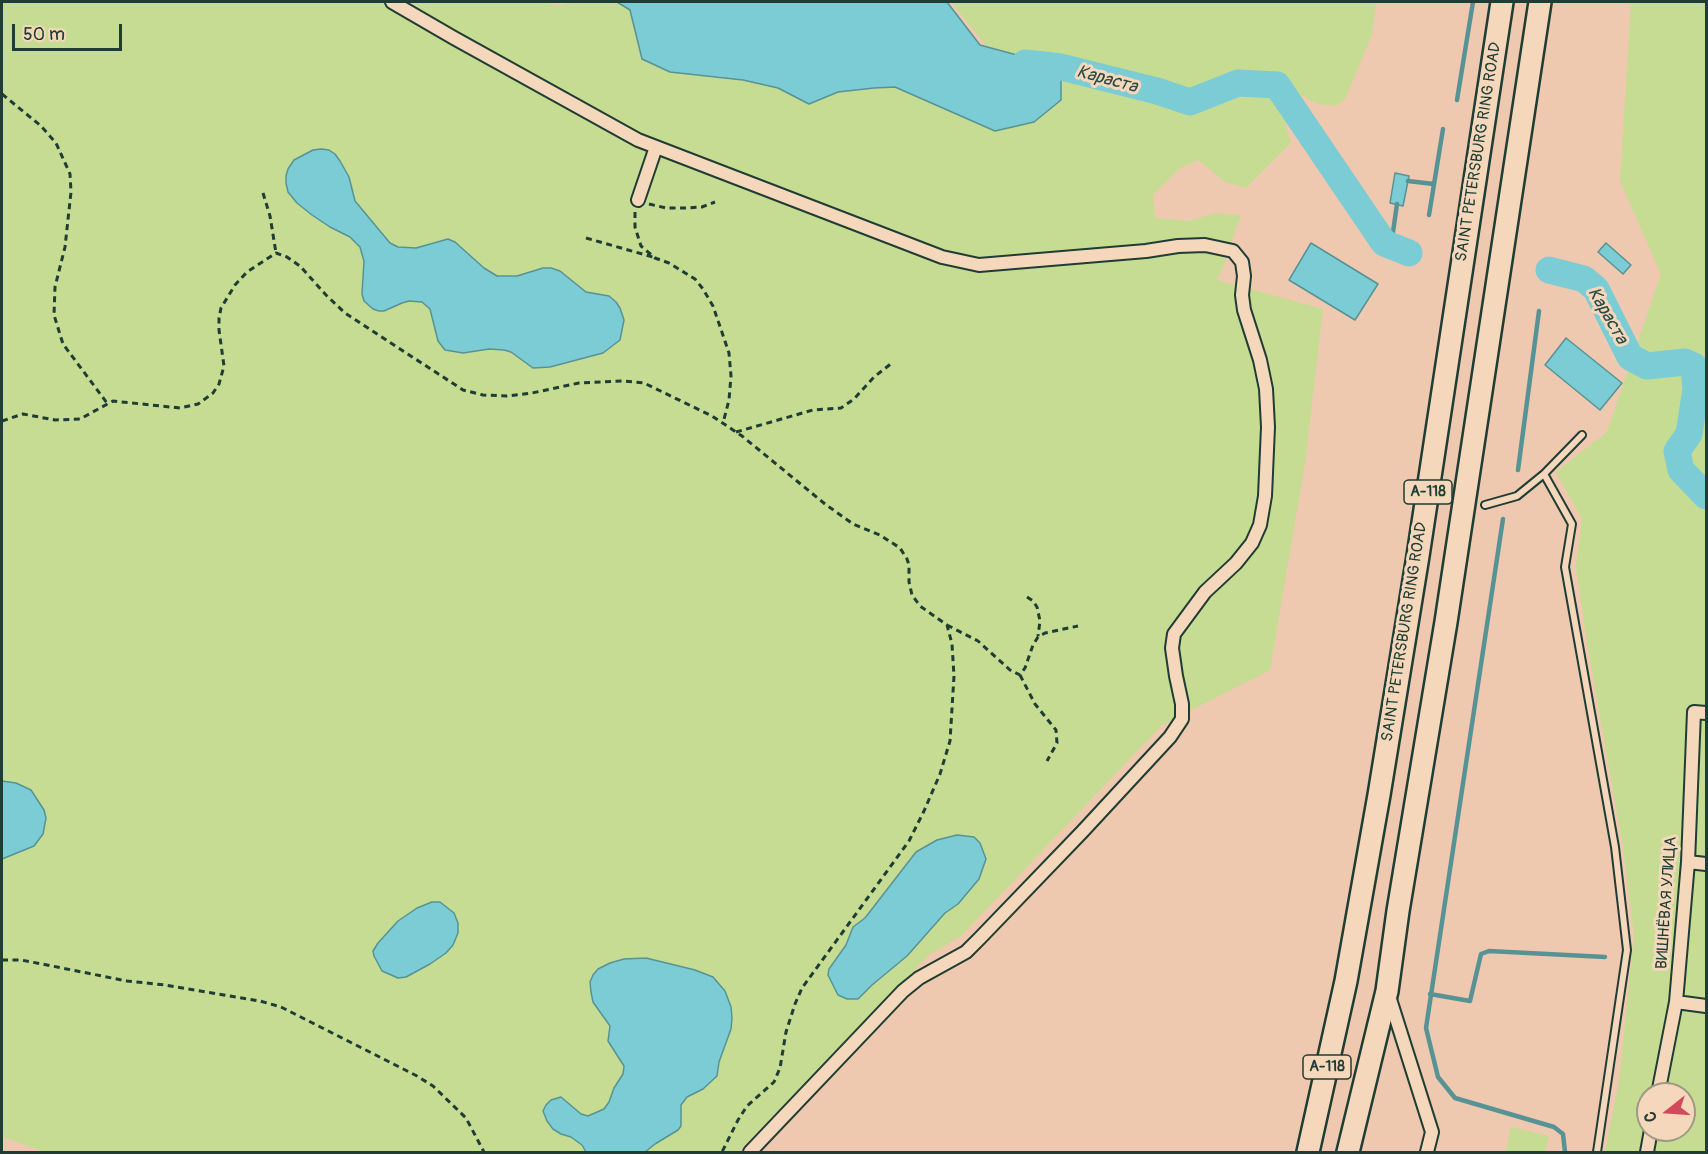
<!DOCTYPE html>
<html>
<head>
<meta charset="utf-8">
<style>
  body { margin:0 }
  #map { position:relative; width:1708px; height:1154px; overflow:hidden; background:#eec9af; font-family:Pangolin,sans-serif }
  canvas { display:block }
  .frame { position:absolute; inset:0; border:3px solid #1f3d34; pointer-events:none }
  .north { position:absolute; left:1636px; top:1082px; width:60px; height:60px; box-sizing:border-box; background:#f5d8bb; border:2px solid #9f9a85; border-radius:50%; rotate:253deg; font-size:16px; font-weight:700; line-height:24px; text-align:center; color:#1f3d34 }
  .north::after { content:''; display:block; margin:auto; width:21px; height:27px; background:#d1495b; clip-path:polygon(50% 0,100% 100%,50% 72%,0 100%) }
  .scale { position:absolute; left:12px; top:24px; width:110px; height:27px; box-sizing:border-box; border:3px solid #1f3d34; border-top:0; padding-left:8px; font-size:18px; line-height:21px; white-space:nowrap; color:#1f3d34; -webkit-text-stroke:4px #f5d8bb; paint-order:stroke }
</style>
</head>
<body>
<div id="map">
<canvas width="1708" height="1154"></canvas>
<div class="frame"></div>
<div class="north">С</div>
<div class="scale">50 m</div>
</div>
<script>
const ctx = document.querySelector('canvas').getContext('2d');
ctx.lineJoin = 'round';
function fillPath(path, color) { ctx.fillStyle = color; ctx.fill(path, 'evenodd'); }
const toPath = rows => new Path2D(rows.map(r => 'M' + r).join(''));
function stroke(path, color, width, dash) { ctx.strokeStyle = color; ctx.lineWidth = width; ctx.lineCap = dash ? 'butt' : 'round'; ctx.setLineDash(dash || []); ctx.stroke(path); }
function write(font, color, halo, rows, align = 'center') {
  ctx.font = font + ' Pangolin,sans-serif'; ctx.lineWidth = 6; ctx.setLineDash([]); ctx.textBaseline = 'middle'; ctx.strokeStyle = halo; ctx.fillStyle = color; for (const [text, x, y, turn = 0] of rows) {
    ctx.save(); ctx.translate(x, y); ctx.rotate((+turn || 0) * Math.PI / 180); ctx.textAlign = isNaN(turn) ? turn : align; if (halo) ctx.strokeText(text, 0, 0); ctx.fillText(text, 0, 0); ctx.restore();
  }
}
fillPath(toPath([
  [2,2,538,2,558,6,569,3,570,2,617,2,630,9,637,32,709,75,743,80,778,88,809,103,838,92,874,88,895,87,942,107,1061,100,1056,61,989,49,951,2,1376,2,1372,35,1345,99,1336,106,1318,104,1298,93,1285,124,1291,143,1246,188,1225,182,1198,160,1179,169,1153,195,1155,218,1189,221,1215,213,1241,215,1232,240,1222,256,1226,261,1217,280,1323,309,1305,463,1270,670,1162,725,961,936,929,955,738,1152,44,1152,2,1136],
  [1631,2,1706,2,1706,1152,1605,1152,1619,1082,1634,935,1623,847,1587,643,1576,566,1582,519,1556,472,1607,432,1661,274,1620,181],
  [1648,1094,1684,1094,1684,1130,1648,1130],
  [1511,1127,1549,1136,1545,1152,1506,1152]
]), '#c5dc92');
const water = toPath([
  [617,2,947,2,980,45,1061,67,1061,100,1034,122,995,131,895,87,874,88,838,92,809,104,778,88,743,80,670,72,642,59,630,10,617,2],
  [321,149,329,150,335,154,340,161,349,177,355,201,390,243,398,247,416,248,448,239,455,242,484,268,497,276,517,276,543,268,551,268,560,271,586,292,609,296,616,302,620,308,624,320,620,340,603,353,550,367,533,368,511,352,504,350,489,349,463,353,445,350,438,341,430,309,422,302,409,301,402,303,384,311,379,311,373,309,364,301,362,294,364,261,360,247,350,237,330,227,312,215,297,203,288,192,286,183,286,176,288,169,294,160,313,150,321,149],
  [1395,173,1409,176,1403,206,1390,203,1395,173],
  [1311,243,1378,284,1355,320,1289,280,1311,243],
  [1606,243,1631,265,1623,274,1598,252,1606,243],
  [1566,338,1622,383,1600,410,1545,365,1566,338],
  [2,781,16,783,31,790,44,810,46,818,43,834,34,846,2,859,2,781],
  [957,835,974,837,980,843,986,859,979,879,958,904,945,913,907,956,872,985,858,999,847,999,838,995,828,975,829,969,846,945,853,927,865,918,916,852,937,840,957,835],
  [432,902,440,902,454,913,458,923,458,933,453,945,446,953,430,964,406,977,398,978,382,971,374,956,373,951,378,943,398,921,417,908,432,902],
  [646,958,695,970,713,977,725,991,731,1007,732,1018,731,1029,719,1062,717,1076,703,1089,687,1097,681,1105,681,1126,678,1130,655,1144,645,1152,586,1152,582,1145,571,1137,561,1134,553,1129,547,1121,543,1111,546,1105,551,1100,561,1097,581,1114,588,1116,604,1109,609,1102,614,1088,623,1074,624,1066,608,1041,610,1026,593,1002,591,992,590,982,593,975,598,969,610,963,624,959,646,958]
]);
fillPath(water, '#7cccd5');
stroke(water, '#579395', 1.5);
stroke(toPath([
  [1457,100,1473,2],
  [1408,181,1434,184],
  [1429,215,1443,129],
  [1391,246,1397,204],
  [1518,470,1539,311],
  [1503,519,1426,1028,1438,1077,1455,1098,1554,1127,1563,1134,1565,1152],
  [1430,994,1470,1001,1481,954,1489,951,1605,957]
]), '#579395', 4.5);
stroke(toPath([
  [1025,63,1061,67,1157,91,1190,102,1238,83,1277,85,1384,243,1409,253],
  [1549,270,1584,279,1596,289,1630,357,1647,366,1685,362,1694,366,1696,389,1689,434,1677,451,1681,470,1706,496]
]), '#7cccd5', 27);
const lane = toPath([
  [1544,474,1572,524,1565,567,1615,847,1627,950,1597,1152],
  [1485,505,1517,496,1544,474,1582,435]
]);
const street = toPath([
  [392,2,454,38,638,140,942,257,979,265,1146,251,1178,246,1205,245,1233,251,1242,262,1244,276,1242,295,1244,310,1260,360,1266,389,1268,427,1265,496,1260,525,1252,543,1236,563,1205,592,1174,634,1172,648,1176,676,1182,704,1182,719,1170,737,1082,832,980,938,966,952,919,978,903,991,750,1152],
  [638,200,656,147],
  [1688,862,1706,864],
  [1389,996,1432,1132,1427,1152],
  [1676,1002,1706,1006],
  [1658,1094,1676,1002,1688,862,1694,712,1706,713],
  [1647,1152,1651,1130]
]);
const highway = toPath([
  [1308,1152,1346,981,1379,795,1418,556,1502,2],
  [1348,1152,1387,991,1398,911,1446,622,1540,2]
]);
stroke(lane, '#1f3d34', 10);
stroke(street, '#1f3d34', 16);
stroke(highway, '#1f3d34', 26);
stroke(toPath([
  [2,94,41,126,56,143,70,174,71,192,65,247,55,287,54,315,63,344,107,403],
  [263,193,270,216,276,253],
  [649,204,666,208,685,208,702,207,715,202],
  [635,212,635,227,641,246,655,258,669,263,695,279,703,289,713,306,729,353,731,376,729,400,723,423],
  [586,238,653,257],
  [2,421,23,414,55,420,80,419,113,401,180,408,198,404,213,393,219,384,224,366,219,330,219,318,221,308,235,285,247,272,276,253,287,257,300,266,326,295,345,313,463,390,483,395,507,396,532,393,579,383,623,381,644,383,712,416,742,436,825,504,853,524,880,535,900,548,907,559,909,565,909,582,912,595,920,606,947,625,952,644,954,676,950,741,940,774,924,811,909,841,802,988,795,1004,786,1032,780,1068,774,1082,747,1106,738,1120,722,1152],
  [736,432,813,410,841,408,854,399,874,377,892,363],
  [1027,597,1033,601,1037,607,1040,621,1038,636],
  [947,625,978,641,1010,670,1020,675,1025,668,1033,645,1038,637,1045,633,1078,626],
  [1020,675,1035,704,1056,730,1057,743,1047,761],
  [2,960,21,960,47,965,127,981,165,985,260,1001,281,1007,417,1076,433,1086,466,1118,484,1152]
]), '#1f3d34', 3, [6, 4.5]);
stroke(lane, '#f5d8bb', 6);
stroke(street, '#f5d8bb', 12);
stroke(highway, '#f5d8bb', 21);
for (const [x, y, w] of [
  [1428,492,48],
  [1327,1067,48]
]) { const box = new Path2D(); box.roundRect(x - w / 2, y - 12, w, 24, 4.5); ctx.fillStyle = '#f5d8bb'; ctx.fill(box); stroke(box, '#1f3d34', 1.5); }
write('bold 15px', '#1f3d34', null, [
  ["А-118",1428,492],
  ["А-118",1327,1067]
]);
write('16px', '#1f3d34', '#f5d8bb', [
  ["SAINT PETERSBURG RING ROAD",1479,152,-81],
  ["SAINT PETERSBURG RING ROAD",1405,632,-81],
  ["ВИШНЁВАЯ УЛИЦА",1667,903,-86]
]);
write('italic 18px', '#284b44', '#f5d8bb', [
  ["Караста",1107,80,15],
  ["Караста",1607,316,60]
]);
</script>
</body>
</html>
